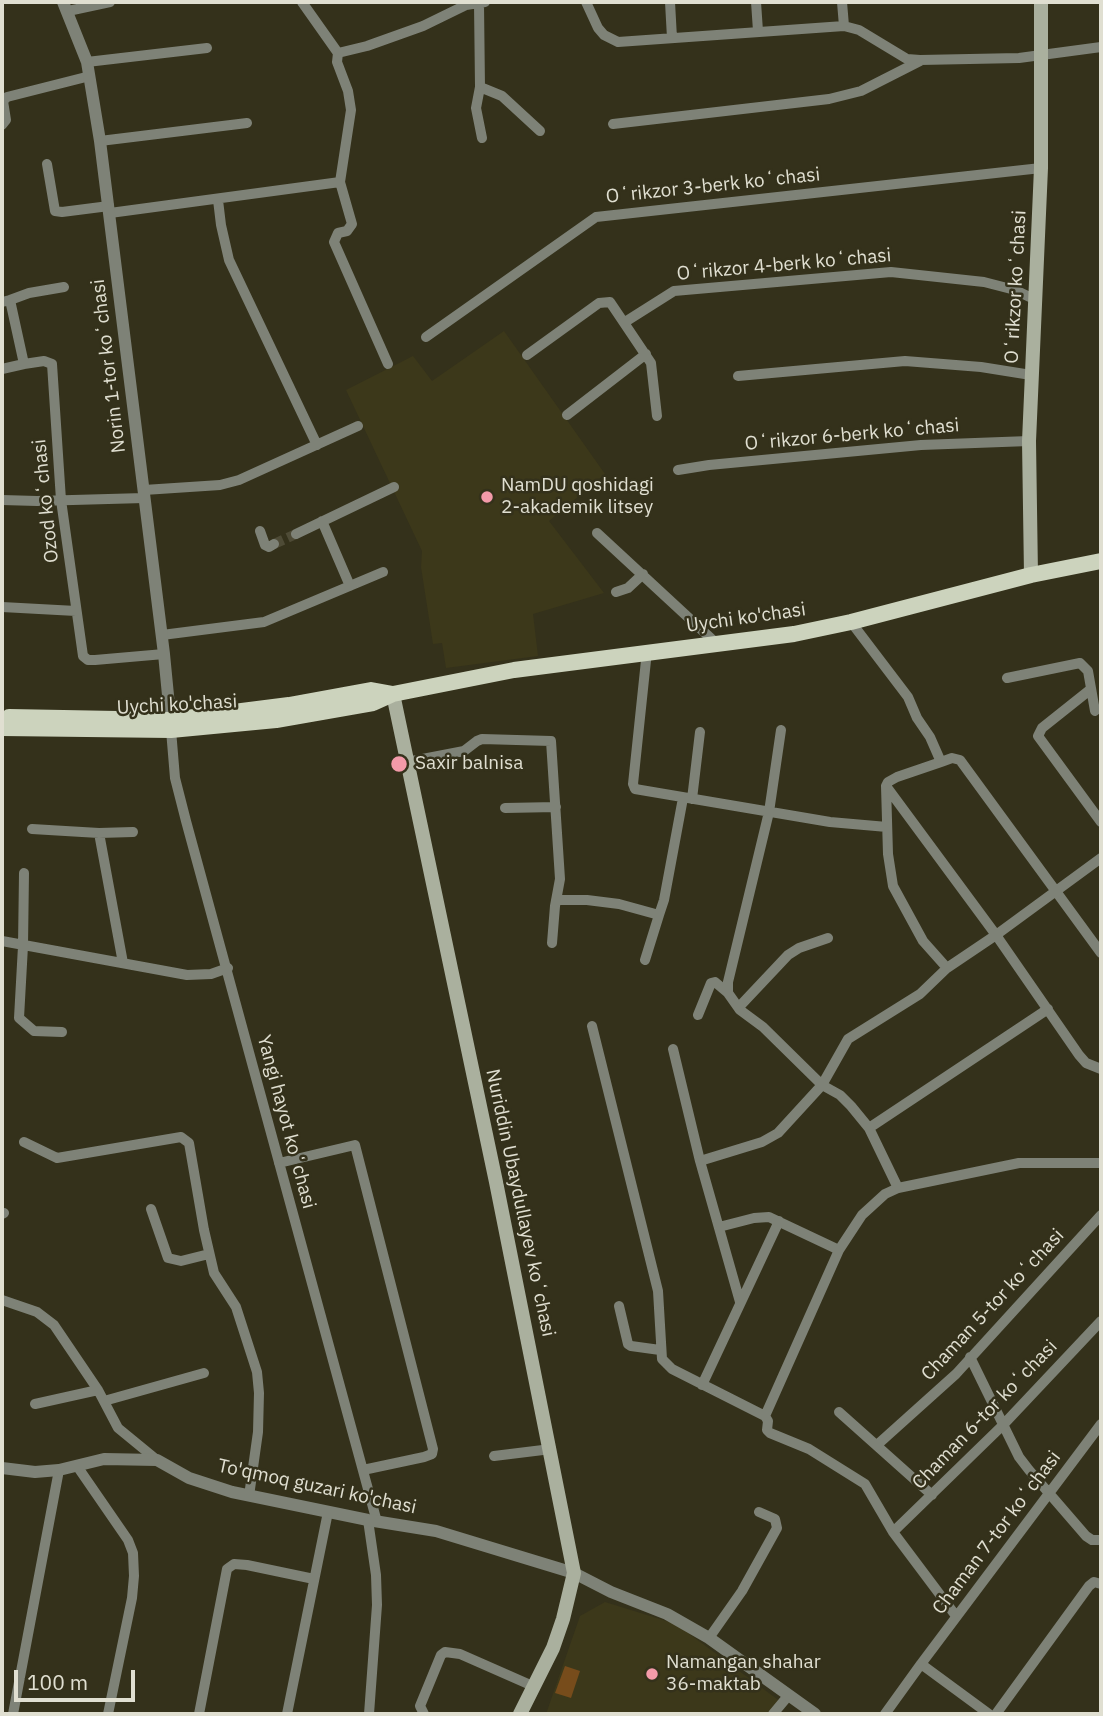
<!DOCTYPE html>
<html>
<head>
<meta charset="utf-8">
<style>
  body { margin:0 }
  #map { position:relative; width:1103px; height:1716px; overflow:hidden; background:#34311b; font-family:"IBM Plex Sans",sans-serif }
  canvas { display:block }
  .frame { position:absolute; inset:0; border:4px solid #e0dfd1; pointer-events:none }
  .scale { position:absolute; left:14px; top:1670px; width:121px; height:32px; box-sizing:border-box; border:4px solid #e0dfd1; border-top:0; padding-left:9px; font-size:21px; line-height:24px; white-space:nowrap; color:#e0dfd1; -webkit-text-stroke:5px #34311b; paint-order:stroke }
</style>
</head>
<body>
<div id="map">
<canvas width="1103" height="1716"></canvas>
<div class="frame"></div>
<div class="scale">100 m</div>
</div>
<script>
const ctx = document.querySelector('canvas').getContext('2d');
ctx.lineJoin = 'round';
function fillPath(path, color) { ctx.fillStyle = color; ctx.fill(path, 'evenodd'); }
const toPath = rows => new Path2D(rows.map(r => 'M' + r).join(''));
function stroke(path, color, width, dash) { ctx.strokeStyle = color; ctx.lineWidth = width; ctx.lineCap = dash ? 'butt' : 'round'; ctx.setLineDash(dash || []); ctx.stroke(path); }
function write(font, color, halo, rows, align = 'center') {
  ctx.font = font + ' "IBM Plex Sans",sans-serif'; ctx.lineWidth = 5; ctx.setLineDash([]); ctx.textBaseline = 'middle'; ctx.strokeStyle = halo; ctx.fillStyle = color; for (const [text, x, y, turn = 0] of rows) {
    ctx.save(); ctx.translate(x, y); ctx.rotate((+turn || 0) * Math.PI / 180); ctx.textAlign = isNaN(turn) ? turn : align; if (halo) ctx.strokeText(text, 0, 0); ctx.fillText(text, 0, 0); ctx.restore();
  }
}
fillPath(toPath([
  [504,331,605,474,549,521,604,593,533,614,538,656,446,668,442,643,433,644,421,567,422,551,346,390,413,356,432,381],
  [605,1602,676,1624,781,1702,770,1714,546,1714,580,1616]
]), '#3c381a');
fillPath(toPath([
  [565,1666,580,1671,571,1698,555,1693]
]), '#774c1b');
stroke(toPath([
  [274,544,296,534]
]), '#4e4b36', 10, [10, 5]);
stroke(toPath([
  [302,2,338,53,367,46,423,26,466,5,485,2],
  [586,2,598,28,604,35,618,42,844,26,859,30,907,59,920,60,1019,58,1101,47],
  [670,2,672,38],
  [756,2,758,31],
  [842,2,844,26],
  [479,4,480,87,502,96,540,131],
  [68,11,110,2],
  [338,53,337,62,348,91,351,110,340,182,352,224,347,231,338,233,334,242,388,364],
  [87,62,207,48],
  [480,87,476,108,482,138],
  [613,124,829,99,861,91,920,61],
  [2,125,6,120,3,101,7,97,90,76],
  [100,141,247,123],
  [47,164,55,211,62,212,109,206],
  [218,200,221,225,229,260,317,445],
  [110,213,340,182],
  [10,300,29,293,64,287],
  [2,302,10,300,24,364,44,361,52,364,61,500,83,656,88,660,95,660,164,654],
  [625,322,674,291,891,272,984,282,1015,290,1036,300],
  [426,337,596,217,1041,168],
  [527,355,599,303,610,302,651,363,657,416],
  [2,369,24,364],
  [738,376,905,361,981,367,1031,375],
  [567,415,646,354],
  [678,470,709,465,921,445,1029,441],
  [144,490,220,485,239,480,358,426],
  [2,500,37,501,144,498],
  [322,521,350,586],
  [260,531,265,545,269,547,274,544],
  [597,533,717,644],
  [296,534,394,487],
  [616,592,628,588,643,574],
  [2,607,76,611],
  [851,622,908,697,917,718,930,737,941,762],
  [162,635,264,622,383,572],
  [647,651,633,784,635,789,830,822,887,827],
  [1007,678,1080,663,1088,671,1095,711],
  [1091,689,1042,728,1038,736,1101,822],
  [171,730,175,778,186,821,377,1522],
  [781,730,769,812,728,982,728,993,740,1010,763,1027,822,1085,840,1095,851,1106,869,1128,898,1188],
  [407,762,464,751,477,741,482,739,551,741,560,879,555,906,552,943],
  [886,786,888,854,893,886,923,941,947,968],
  [692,799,700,732],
  [505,808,556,807],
  [32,829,99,833,123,963],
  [99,833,133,832],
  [24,873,23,946,19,1018,34,1031,62,1032],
  [556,900,587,900,619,904,659,915,664,900,683,798],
  [2,941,187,975,211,974,228,968],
  [1101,953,960,760,952,758,941,762,897,777,888,782,886,786,996,935,1079,1055,1086,1063,1101,1069],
  [645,960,659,915],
  [739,1007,788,955,799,948,828,938],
  [698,1015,711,983,715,982,728,993],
  [592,1026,658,1291,662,1359,672,1369,765,1416],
  [673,1049,700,1161,740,1302],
  [869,1128,1048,1009],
  [24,1142,57,1158,181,1137,189,1143,204,1230,214,1273,236,1307,257,1372,259,1393,258,1432,249,1496],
  [700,1161,762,1142,778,1133,822,1085,848,1039,920,994,947,968,996,935,1101,858],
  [279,1163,355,1145,433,1449,432,1454,424,1457,363,1470],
  [151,1209,168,1258,181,1261,209,1254],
  [2,1214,4,1213],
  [719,1227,754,1218,769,1217,839,1250],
  [2,1300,37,1312,54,1325,98,1390,118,1428,157,1460],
  [619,1306,628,1344,631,1346,660,1350],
  [970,1357,1019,1457,1029,1470,1086,1536,1092,1540,1101,1540],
  [702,1385,779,1221],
  [104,1401,204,1373],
  [35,1404,98,1390],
  [839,1412,932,1495],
  [877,1445,956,1374,1101,1215],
  [494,1456,551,1449],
  [77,1466,128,1540,133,1553,134,1576,132,1598,108,1714],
  [368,1520,376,1575,377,1605,369,1714],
  [893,1532,1003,1425,1101,1321],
  [956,1616,893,1532,865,1484,809,1449,770,1433,767,1430,768,1421,765,1416,839,1250,862,1215,885,1194,898,1188,1019,1163,1101,1163],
  [709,1638,742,1591,777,1528,775,1519,759,1512],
  [921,1664,1101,1424],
  [13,1714,59,1470],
  [199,1714,227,1569,234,1564,247,1565,314,1579],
  [287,1714,328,1512],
  [424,1714,420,1706,441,1655,445,1652,460,1654,535,1687],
  [773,1714,788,1696],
  [885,1714,921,1664,989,1714],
  [996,1714,1089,1586,1094,1582,1101,1584]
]), '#7e8277', 10);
stroke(toPath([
  [63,2,87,62,100,141,164,654,171,726],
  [2,1468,35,1472,59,1470,104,1459,157,1460,189,1478,232,1492,368,1520,436,1531,574,1573,611,1592,667,1614,709,1638,815,1714]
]), '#7e8277', 12);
stroke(toPath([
  [1031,575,1029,441,1041,168,1041,2],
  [393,694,496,1182,574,1573,563,1619,553,1648,520,1714]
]), '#aab09e', 14);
stroke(toPath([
  [9,717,171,720,289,705,371,690,393,694],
  [2,728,171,730,276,720,373,703,393,694,514,670,794,634,851,622,1031,575,1101,561]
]), '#ccd3bd', 16);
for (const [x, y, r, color] of [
  [487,497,7,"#f39aa9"],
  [399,764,9,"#f39aa9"],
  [652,1674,7,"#f39aa9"]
]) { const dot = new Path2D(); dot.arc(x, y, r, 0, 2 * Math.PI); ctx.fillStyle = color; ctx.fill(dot); stroke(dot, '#34311b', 2.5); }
write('19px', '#e0dfd1', '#34311b', [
  ["Oʻrikzor 3-berk koʻchasi",713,186,-6],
  ["Oʻrikzor 4-berk koʻchasi",784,265,-5],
  ["Oʻrikzor koʻchasi",1016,287,-87],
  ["Norin 1-tor koʻchasi",109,366,-97],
  ["Oʻrikzor 6-berk koʻchasi",852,435,-5],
  ["Ozod koʻchasi",46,501,-96],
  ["Uychi ko'chasi",746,618,-8],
  ["Uychi ko'chasi",177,705,-3],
  ["Yangi hayot koʻchasi",286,1122,75],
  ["Nuriddin Ubaydullayev koʻchasi",520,1203,78],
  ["Chaman 5-tor koʻchasi",993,1305,-47],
  ["Chaman 6-tor koʻchasi",985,1415,-46],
  ["To'qmoq guzari ko'chasi",317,1487,12],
  ["Chaman 7-tor koʻchasi",997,1533,-53]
]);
write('19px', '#e0dfd1', '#34311b', [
  ["NamDU qoshidagi",501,486],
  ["2-akademik litsey",501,508],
  ["Saxir balnisa",415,764],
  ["Namangan shahar",666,1663],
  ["36-maktab",666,1685]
], 'left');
</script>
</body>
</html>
